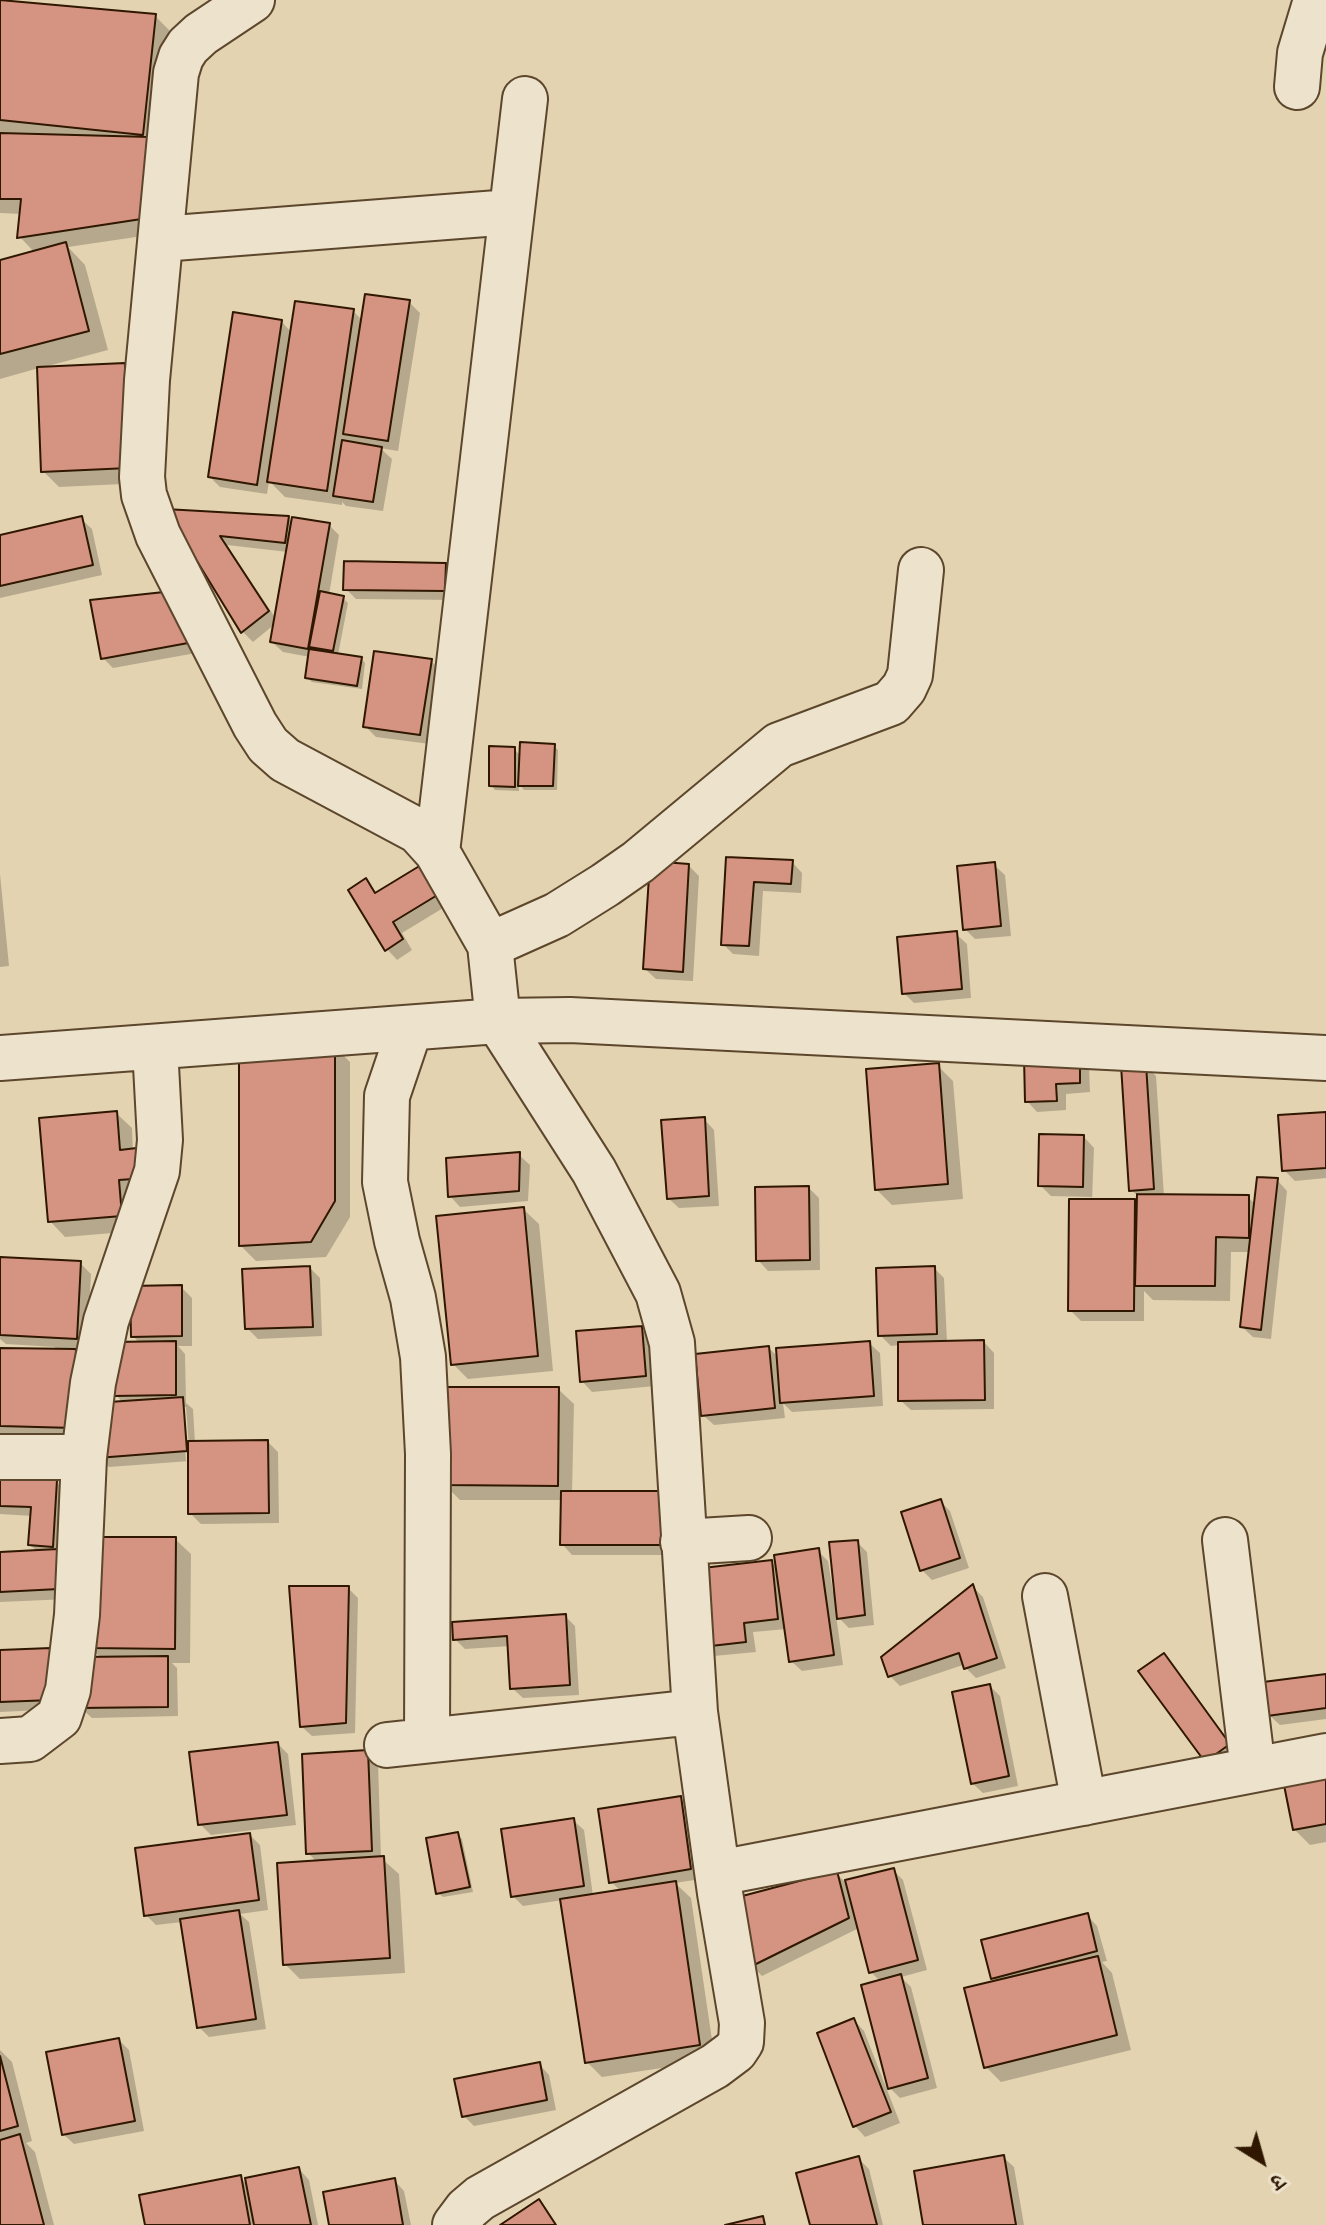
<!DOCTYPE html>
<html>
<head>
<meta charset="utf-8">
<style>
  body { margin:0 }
  #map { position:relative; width:1326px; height:2225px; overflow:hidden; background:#e3d3b0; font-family:"Sorts Mill Goudy","Noto Serif Devanagari",serif }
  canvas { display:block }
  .north { position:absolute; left:1222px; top:2121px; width:80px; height:80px; -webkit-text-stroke:6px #ede2cc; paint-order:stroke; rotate:143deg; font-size:22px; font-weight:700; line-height:32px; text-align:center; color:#2f1700 }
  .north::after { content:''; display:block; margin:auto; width:28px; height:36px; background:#2f1700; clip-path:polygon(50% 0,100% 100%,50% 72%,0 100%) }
</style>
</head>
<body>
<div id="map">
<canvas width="1326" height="2225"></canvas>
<div class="north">उ</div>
</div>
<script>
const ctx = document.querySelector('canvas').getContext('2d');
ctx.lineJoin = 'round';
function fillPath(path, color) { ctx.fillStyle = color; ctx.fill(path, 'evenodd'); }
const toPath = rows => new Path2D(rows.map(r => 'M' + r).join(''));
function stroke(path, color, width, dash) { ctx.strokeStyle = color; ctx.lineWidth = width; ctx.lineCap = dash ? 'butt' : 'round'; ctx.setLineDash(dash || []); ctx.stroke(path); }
fillPath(toPath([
  [0,1,155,16,171,32,158,148,163,233,68,247,85,265,108,350,44,367,124,365,140,381,144,483,59,487,43,471,39,368,0,379,0,262,35,253,20,237,22,214,0,213],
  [409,302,420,313,398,451,380,448,392,459,383,511,346,506,342,502,342,505,285,497,269,481,267,494,220,487,210,477,281,321,292,333,353,311,363,321],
  [169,511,288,518,293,523,329,525,339,535,329,595,343,598,348,603,338,655,361,658,365,663,362,689,312,682,307,678,310,657,283,652,272,642,275,624,253,642,243,632],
  [227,545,288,552,276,619],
  [81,519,92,529,102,575,0,598,0,538],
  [445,565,455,575,455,600,356,599,346,589],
  [164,594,207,651,113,668,103,658],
  [431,661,441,671,430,744,376,737,365,726],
  [554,746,558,750,557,790,524,790,519,784,519,791,495,790,491,785,514,749,521,756],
  [728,859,792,862,802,873,801,893,763,891,759,956,733,954,723,944],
  [426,864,453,902,402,933,412,950,397,960,387,949,366,881,378,894],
  [994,865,1005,875,1011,936,975,939,965,929],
  [689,866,699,876,693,981,656,979,645,969],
  [0,874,9,966,0,967],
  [956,934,967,944,971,998,914,1003,904,993],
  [335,1047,350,1062,350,1217,326,1257,256,1261,241,1246],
  [1026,1059,1089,1067,1090,1092,1066,1094,1066,1110,1037,1112,1027,1101],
  [938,1066,953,1081,963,1199,892,1205,877,1190],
  [1145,1066,1156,1076,1164,1196,1248,1197,1256,1205,1277,1180,1287,1191,1271,1339,1253,1337,1242,1327,1251,1252,1231,1252,1230,1301,1153,1300,1144,1291,1144,1321,1081,1321,1070,1310,1092,1197,1051,1196,1040,1185,1084,1137,1094,1148,1092,1201,1134,1201,1139,1205,1139,1197,1131,1190],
  [116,1113,132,1128,136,1231,65,1237,50,1221],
  [1326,1114,1326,1178,1295,1181,1284,1170],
  [704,1119,714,1130,719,1206,679,1208,668,1198],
  [519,1155,530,1165,528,1201,460,1207,450,1196],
  [809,1188,819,1198,820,1270,768,1271,758,1260],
  [523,1209,539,1224,553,1371,468,1379,453,1364],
  [0,1259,80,1263,91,1274,87,1349,72,1348,86,1362,83,1438,0,1436,0,1350,55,1351,55,1347,6,1344,0,1339],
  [310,1268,320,1278,322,1336,258,1339,247,1328],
  [934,1268,944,1278,947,1343,984,1342,994,1353,994,1409,911,1410,900,1400,900,1345,891,1346,880,1335],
  [181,1287,192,1298,192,1346,178,1346,185,1354,186,1403,193,1409,195,1443,268,1442,278,1452,279,1523,201,1524,190,1513,190,1461,109,1467,99,1457,123,1403,116,1395,140,1344,133,1336],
  [182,1407,186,1407,190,1461,186,1461],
  [641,1328,651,1338,655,1386,592,1392,582,1381],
  [869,1343,880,1353,883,1406,792,1412,783,1403,785,1418,714,1425,703,1415,769,1348,779,1358],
  [558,1389,574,1404,572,1493,661,1493,671,1555,572,1555,562,1544,562,1500,460,1500,445,1485],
  [0,1479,56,1482,66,1492,69,1599,0,1602,0,1554,38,1552,30,1545,33,1516,0,1514],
  [940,1501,950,1511,969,1568,932,1580,922,1570],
  [175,1539,191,1554,190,1663,172,1663,177,1668,178,1716,92,1718,81,1708,102,1659,91,1648],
  [857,1542,867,1552,874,1625,849,1628,836,1615,843,1665,802,1671,791,1661,787,1629,753,1632,756,1652,714,1656,704,1646,771,1562,778,1569,818,1551,828,1561,833,1592,836,1592],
  [973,1587,983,1597,1006,1668,976,1678,963,1665,900,1686,890,1676],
  [348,1588,358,1598,355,1733,312,1736,301,1726],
  [565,1616,575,1626,579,1695,523,1698,512,1688,510,1646,465,1649,455,1639],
  [0,1652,62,1709,0,1712],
  [1163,1655,1239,1755,1217,1771],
  [1326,1676,1326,1719,1280,1725,1269,1715],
  [990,1686,1000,1696,1018,1786,983,1793,972,1783],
  [278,1744,288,1754,296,1825,211,1835,200,1824],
  [367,1752,378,1763,381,1858,399,1874,405,1973,300,1979,285,1964,317,1862,308,1853],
  [1326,1774,1326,1842,1310,1845,1294,1829],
  [680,1798,690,1808,701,1879,675,1883,691,1898,715,2060,602,2077,587,2062,563,1900,523,1906,513,1896,573,1820,584,1830,593,1896,621,1891,611,1882],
  [250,1835,260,1845,268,1910,240,1914,249,1922,266,2029,209,2037,199,2027,182,1922,156,1925,146,1915],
  [458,1835,462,1839,473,1892,443,1897,438,1893],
  [893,1870,903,1880,927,1970,901,1977,911,1987,937,2088,900,2098,890,2088,881,1982,871,1972,859,1928,762,1976,752,1966,836,1873,845,1882],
  [1087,1915,1097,1926,1107,1961,1102,1962,1112,1973,1131,2050,1001,2082,986,2067,997,1982,993,1978],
  [854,2020,864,2031,900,2123,865,2137,855,2126],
  [119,2040,129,2050,144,2131,74,2144,63,2134],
  [0,2050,12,2062,32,2141,26,2143,35,2152,54,2225,0,2225],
  [539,2064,549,2075,556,2110,474,2126,464,2116],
  [1003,2157,1014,2167,1024,2225,925,2225],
  [858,2158,869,2169,883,2225,812,2225],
  [299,2169,309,2180,318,2225,147,2225,240,2178,249,2186],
  [394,2180,404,2191,411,2225,331,2225]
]), '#0003');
const building = toPath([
  [0,0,156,14,143,135,0,120,0,0],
  [0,133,151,137,148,218,17,238,21,199,0,199,0,133],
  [66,242,89,331,0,354,0,260,66,242],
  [365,294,410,300,388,441,343,434,365,294],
  [295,301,354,309,327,491,267,482,295,301],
  [233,312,282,320,257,485,208,477,233,312],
  [125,363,129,468,41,472,37,367,125,363],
  [342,440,382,447,373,502,333,496,342,440],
  [165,509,289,516,285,543,220,536,269,611,241,633,165,509],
  [82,516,93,565,0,586,0,535,82,516],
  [292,517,330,523,308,649,270,642,292,517],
  [344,561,446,563,445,591,343,590,344,561],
  [320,591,344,596,333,651,309,647,320,591],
  [164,592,199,641,101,659,90,600,164,592],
  [309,649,362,657,357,686,305,678,309,649],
  [374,651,432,659,420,735,363,727,374,651],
  [520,742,555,744,553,786,518,786,520,742],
  [489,746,515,747,515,787,489,786,489,746],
  [726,857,793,860,791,884,754,882,749,946,721,945,726,857],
  [650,861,689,864,683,972,643,969,650,861],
  [426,862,444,891,393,922,403,939,385,951,348,890,366,878,375,893,426,862],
  [995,862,1001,926,963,930,957,866,995,862],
  [957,931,962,989,902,994,897,937,957,931],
  [239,1044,335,1045,335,1201,311,1242,239,1246,239,1044],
  [1080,1055,1080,1083,1056,1084,1057,1101,1025,1102,1024,1057,1080,1055],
  [939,1063,948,1184,875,1190,866,1069,939,1063],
  [1146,1064,1154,1189,1129,1191,1121,1065,1146,1064],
  [117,1111,120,1150,145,1147,147,1178,119,1180,122,1216,48,1222,39,1118,117,1111],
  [1326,1112,1326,1168,1282,1171,1278,1115,1326,1112],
  [705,1117,709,1196,667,1199,661,1120,705,1117],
  [1039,1134,1084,1135,1083,1187,1038,1186,1039,1134],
  [520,1152,519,1191,448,1197,446,1158,520,1152],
  [1257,1177,1278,1178,1261,1330,1240,1327,1257,1177],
  [809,1186,810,1260,756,1261,755,1187,809,1186],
  [1137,1194,1249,1195,1249,1238,1216,1237,1215,1286,1135,1286,1137,1194],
  [1069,1199,1135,1199,1134,1311,1068,1311,1069,1199],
  [524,1207,538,1356,451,1365,436,1216,524,1207],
  [0,1257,81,1261,77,1339,0,1335,0,1257],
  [310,1266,313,1327,245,1329,242,1269,310,1266],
  [935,1266,937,1334,878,1336,876,1268,935,1266],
  [182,1285,182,1336,131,1337,130,1286,182,1285],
  [642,1326,646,1376,580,1382,576,1331,642,1326],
  [984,1340,985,1400,898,1401,898,1342,984,1340],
  [176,1341,176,1395,114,1396,113,1342,176,1341],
  [870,1341,874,1396,780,1403,776,1348,870,1341],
  [769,1346,775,1408,701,1416,695,1354,769,1346],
  [0,1348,76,1349,74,1428,0,1426,0,1348],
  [443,1387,559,1387,558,1486,443,1485,443,1387],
  [183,1397,187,1451,97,1458,94,1403,183,1397],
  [268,1440,269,1513,188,1514,188,1441,268,1440],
  [0,1477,57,1480,53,1547,28,1545,31,1507,0,1506,0,1477],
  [561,1491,662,1491,662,1545,560,1545,561,1491],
  [941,1499,960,1558,920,1571,901,1512,941,1499],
  [90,1537,176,1537,175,1649,89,1648,90,1537],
  [858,1540,865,1615,837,1619,829,1542,858,1540],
  [819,1548,834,1655,789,1662,774,1555,819,1548],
  [58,1549,59,1589,0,1592,0,1552,58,1549],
  [772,1560,778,1619,744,1623,746,1642,702,1647,694,1569,772,1560],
  [973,1584,997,1658,964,1669,959,1653,888,1677,881,1657,973,1584],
  [289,1586,349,1586,346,1723,300,1727,289,1586],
  [566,1614,570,1685,510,1689,507,1636,453,1640,452,1622,566,1614],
  [51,1648,53,1700,0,1702,0,1650,51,1648],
  [1164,1653,1230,1744,1205,1762,1138,1671,1164,1653],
  [168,1656,168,1707,79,1708,78,1657,168,1656],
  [1326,1674,1326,1708,1267,1716,1263,1682,1326,1674],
  [990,1684,1009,1776,971,1784,952,1692,990,1684],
  [278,1742,287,1815,198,1825,189,1752,278,1742],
  [368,1750,372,1851,306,1854,302,1754,368,1750],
  [1326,1772,1326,1824,1293,1830,1283,1780,1326,1772],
  [681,1796,691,1869,609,1883,598,1809,681,1796],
  [574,1818,584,1886,511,1897,501,1829,574,1818],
  [458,1832,470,1887,436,1894,426,1838,458,1832],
  [250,1833,259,1900,144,1916,135,1848,250,1833],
  [384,1856,390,1958,283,1965,277,1863,384,1856],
  [894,1868,918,1960,869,1973,845,1880,894,1868],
  [837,1871,849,1918,750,1967,731,1899,837,1871],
  [676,1881,700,2045,585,2063,560,1899,676,1881],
  [239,1910,256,2019,197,2028,180,1919,239,1910],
  [1088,1913,1097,1951,991,1979,981,1940,1088,1913],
  [1098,1956,1117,2035,984,2068,964,1988,1098,1956],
  [901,1974,928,2078,888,2089,861,1985,901,1974],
  [854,2018,891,2112,853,2127,817,2033,854,2018],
  [119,2038,135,2121,62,2135,46,2052,119,2038],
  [0,2056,18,2126,0,2131,0,2056],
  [540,2062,547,2100,462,2117,454,2079,540,2062],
  [20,2134,44,2225,0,2225,0,2140,20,2134],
  [1004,2155,1016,2225,923,2225,914,2171,1004,2155],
  [859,2156,877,2225,810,2225,796,2173,859,2156],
  [299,2167,311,2225,254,2225,245,2178,299,2167],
  [241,2175,250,2225,145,2225,139,2195,241,2175],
  [395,2178,403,2225,329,2225,323,2192,395,2178],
  [539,2199,556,2225,500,2225,539,2199],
  [763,2216,765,2225,725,2225,763,2216]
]);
fillPath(building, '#d59381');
stroke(building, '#2f1700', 2);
const minor = toPath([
  [252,0,201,34,188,46,181,57,176,73,147,380,142,477,144,495,158,535,255,725,268,745,285,760,418,831,437,852,490,945,498,1021,594,1171,658,1293,672,1343,695,1712,720,1893,742,2023,741,2042,735,2051,715,2066,480,2198,467,2209,455,2225],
  [1297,87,1300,53,1316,0],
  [161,239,511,212],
  [437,852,525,99],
  [490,945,557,915,605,885,638,862,779,745,891,703,904,688,910,675,921,570],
  [410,1028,387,1096,385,1182,397,1241,413,1298,423,1357,428,1454,427,1740],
  [0,1058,498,1021,570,1020,1326,1058],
  [0,1457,84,1457],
  [1225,1540,1253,1770],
  [683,1542,749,1538],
  [1045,1596,1084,1803],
  [0,1741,30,1739,59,1717,68,1690,77,1615,84,1457,93,1383,106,1321,157,1171,160,1140,155,1047],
  [387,1745,695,1712],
  [720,1880,727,1872,739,1869,1326,1756]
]);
stroke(minor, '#5c462c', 48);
stroke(minor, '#ede2cc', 44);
</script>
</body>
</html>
